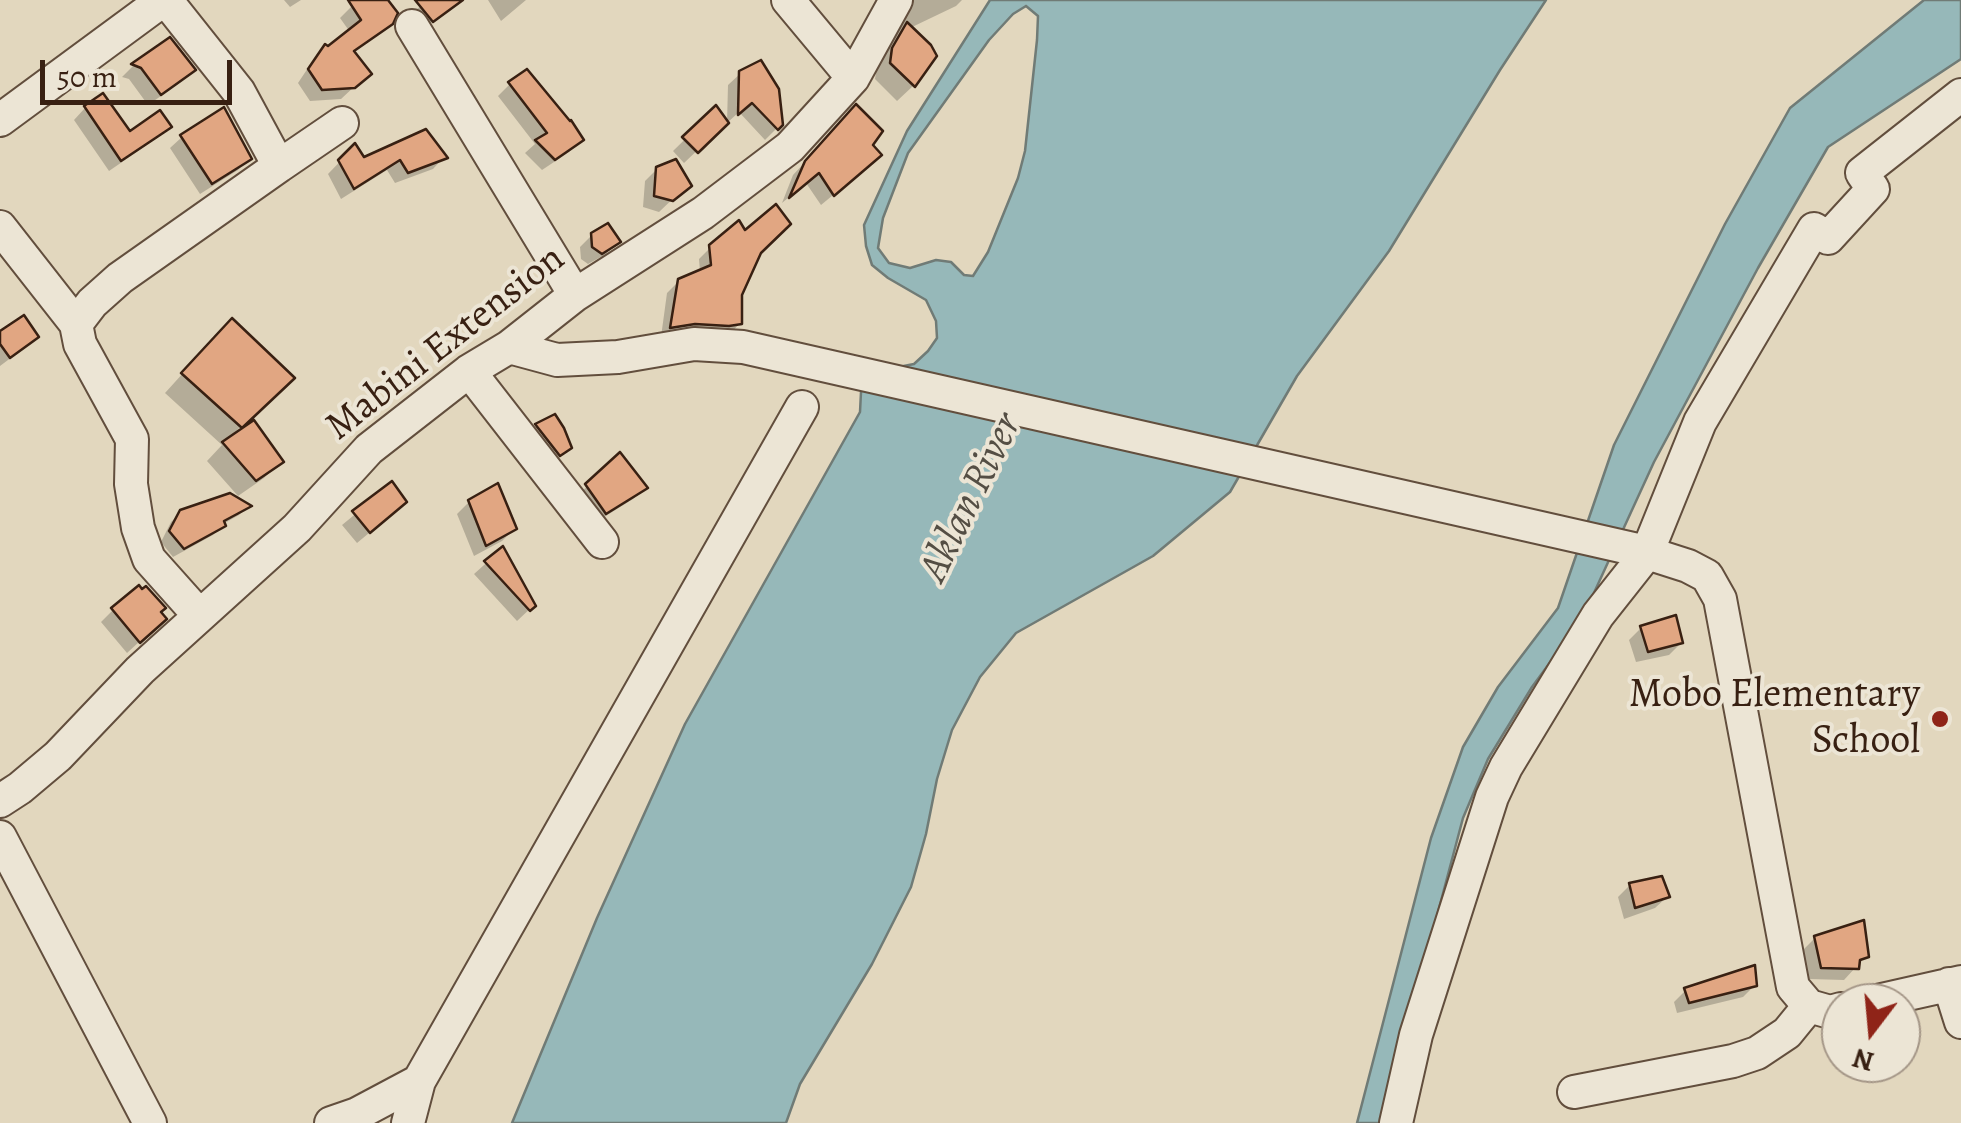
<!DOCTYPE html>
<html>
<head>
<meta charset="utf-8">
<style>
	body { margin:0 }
	#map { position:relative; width:1961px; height:1123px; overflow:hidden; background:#e2d7be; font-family:Alegreya,serif }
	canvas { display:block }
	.north { position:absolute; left:1821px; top:983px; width:100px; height:100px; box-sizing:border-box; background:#ece5d5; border:2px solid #a49687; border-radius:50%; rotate:196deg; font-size:28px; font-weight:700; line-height:40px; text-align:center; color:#382012 }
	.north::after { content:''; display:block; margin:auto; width:35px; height:45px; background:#8f2418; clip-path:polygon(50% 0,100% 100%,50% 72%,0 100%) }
	.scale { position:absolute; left:40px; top:60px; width:192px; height:45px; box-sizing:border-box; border:5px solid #382012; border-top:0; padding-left:12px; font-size:30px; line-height:35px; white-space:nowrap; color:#382012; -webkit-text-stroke:8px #ece5d5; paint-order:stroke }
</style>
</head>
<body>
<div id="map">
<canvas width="1961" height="1123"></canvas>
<div class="north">N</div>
<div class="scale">50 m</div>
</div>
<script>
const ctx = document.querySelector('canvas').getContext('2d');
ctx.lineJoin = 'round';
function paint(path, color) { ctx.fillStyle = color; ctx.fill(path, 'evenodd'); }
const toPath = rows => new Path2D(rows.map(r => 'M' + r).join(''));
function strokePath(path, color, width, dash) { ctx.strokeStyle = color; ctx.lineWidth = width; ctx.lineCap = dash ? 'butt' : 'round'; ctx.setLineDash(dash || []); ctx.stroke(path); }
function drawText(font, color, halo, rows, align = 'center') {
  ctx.font = font + ' Alegreya,serif'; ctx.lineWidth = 8; ctx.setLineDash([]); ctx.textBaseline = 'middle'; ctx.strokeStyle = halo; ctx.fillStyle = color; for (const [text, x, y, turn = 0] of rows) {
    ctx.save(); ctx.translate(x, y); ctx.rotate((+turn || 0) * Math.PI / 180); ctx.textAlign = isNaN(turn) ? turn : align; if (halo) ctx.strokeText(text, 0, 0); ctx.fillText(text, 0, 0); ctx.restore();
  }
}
const water = toPath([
	[990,0,1546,0,1500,70,1389,251,1297,376,1230,492,1153,556,1016,633,980,677,952,730,937,779,926,834,911,887,872,964,800,1084,786,1123,512,1123,597,918,685,724,860,412,861,392,878,371,914,364,928,351,937,338,936,321,926,300,888,278,872,265,866,246,864,225,907,131,990,0],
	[1026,6,1038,16,1037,40,1025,151,1018,178,988,252,973,276,964,275,951,262,936,260,910,268,889,263,878,248,883,218,908,153,989,40,1013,14,1026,6],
	[1924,0,1961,0,1961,59,1828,147,1758,268,1654,462,1582,619,1532,687,1488,759,1463,818,1382,1123,1357,1123,1431,838,1463,747,1498,687,1558,608,1614,445,1725,224,1790,108,1924,0]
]);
paint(water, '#96b8b9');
strokePath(water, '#707b76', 2.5);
paint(toPath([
	[284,0,301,0,290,7],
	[364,0,385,0,390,22,378,35,353,53,356,85,341,99,310,101,298,83,314,59,326,48,350,32,340,18,352,6],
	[430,0,450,0,447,10,427,26,414,11],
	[488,0,526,0,501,21],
	[902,0,962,0,956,6,910,28,934,56,913,86,897,101,875,79,877,66],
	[169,40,193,70,181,82,148,105,129,79,122,77,133,66],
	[741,73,781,124,765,140,739,112,727,123,728,85],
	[510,84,581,140,569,152,542,170,525,153,535,144,498,96],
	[85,108,129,135,169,127,157,138,109,171,74,120],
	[716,109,726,123,684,163,673,151],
	[845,119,870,145,867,167,821,205,806,183,782,203,793,175],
	[182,137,249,158,238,170,200,194,170,148],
	[354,147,363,160,444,157,433,169,395,183,387,170,341,199,328,174],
	[657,169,680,192,659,212,643,207,645,181],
	[592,235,617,242,606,254,588,264,581,259,580,247],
	[711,247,739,295,740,323,729,335,661,337,667,293,679,281,700,272,699,259],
	[0,334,36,337,24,348,0,366],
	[214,339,291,378,234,433,280,462,264,478,238,496,207,461,222,445,165,393],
	[537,426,569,448,557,460,525,437],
	[619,456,645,488,633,499,593,524,575,498],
	[392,484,392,514,357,543,342,525],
	[469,502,514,529,502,541,474,556,457,514],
	[248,506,239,515,223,524,213,535,173,557,161,542,171,522,181,512],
	[502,549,533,606,517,621,474,574],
	[113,610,151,631,127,653,101,622],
	[1641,628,1681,643,1669,655,1636,662,1629,640],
	[1630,885,1667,897,1655,908,1624,919,1618,897],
	[1815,938,1866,956,1844,980,1809,979,1803,950],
	[1755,985,1743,997,1677,1013,1674,1002,1686,990]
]), '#0003');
const building = toPath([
	[348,0,388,0,398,13,393,24,354,51,372,74,355,88,322,90,308,69,325,44,328,46,361,20,348,0],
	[415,0,463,0,433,22,415,0],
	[907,22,931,45,937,56,915,87,890,63,892,48,907,22],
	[170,37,196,70,161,95,141,68,131,64,170,37],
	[761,60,779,89,783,125,778,130,752,103,738,115,739,71,761,60],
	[527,69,570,121,571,120,584,140,555,160,535,140,547,133,508,82,527,69],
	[103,93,130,131,160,110,172,127,121,161,84,106,103,93],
	[856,104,883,131,873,145,882,155,834,196,819,173,789,198,805,161,856,104],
	[716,105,729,123,698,153,682,137,716,105],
	[224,107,252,159,212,184,180,135,224,107],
	[426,129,448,158,408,173,400,160,354,189,338,160,355,143,364,157,426,129],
	[676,159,692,186,673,201,654,196,656,167,676,159],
	[776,204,791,224,761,253,742,295,742,324,729,326,695,324,670,328,678,279,711,265,709,245,739,220,745,230,776,204],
	[608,223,621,242,602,254,592,247,591,233,608,223],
	[24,315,39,337,10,358,0,344,0,331,24,315],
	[232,318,295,378,242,428,181,373,232,318],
	[555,414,564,428,572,448,560,456,535,424,555,414],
	[254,420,284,462,256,481,222,442,254,420],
	[620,452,648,488,606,514,585,484,620,452],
	[392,481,407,502,370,533,352,511,392,481],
	[498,483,517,529,486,546,468,500,498,483],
	[230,493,252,506,224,521,226,526,184,549,169,531,180,510,230,493],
	[503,546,536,606,530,611,484,561,503,546],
	[139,585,142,589,146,586,166,608,161,612,167,619,140,643,111,608,139,585],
	[1676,615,1683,643,1648,652,1640,626,1676,615],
	[1662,876,1670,897,1635,908,1629,883,1662,876],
	[1864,920,1869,957,1860,960,1859,969,1821,968,1814,936,1864,920],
	[1755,965,1757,986,1689,1003,1684,988,1755,965]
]);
paint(building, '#e1a682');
strokePath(building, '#382012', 2.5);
const minor = toPath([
	[166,0,239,92,279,166,120,278,92,303,76,324,80,344,132,439,131,484,138,528,149,559,199,615],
	[788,0,853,78],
	[412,26,575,295],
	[0,120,163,0],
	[279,166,342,123],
	[0,227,76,324],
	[509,347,557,360,618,357,694,344,743,347,1638,550,1688,566,1707,576,1720,599,1793,987,1809,1006,1830,1012,1841,1009],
	[469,371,602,542],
	[0,801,20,788,58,756,140,670,297,528,369,449,469,371,509,347,575,295,703,213,790,147,853,78,896,0],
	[0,837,150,1123],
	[1949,984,1961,1022],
	[1868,1003,1961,982],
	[1574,1092,1733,1061,1757,1053,1787,1033,1809,1006],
	[331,1123,357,1114,419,1081],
	[408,1123,419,1081,802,407],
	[1396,1123,1416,1035,1492,797,1506,767,1598,615,1647,553,1700,422,1814,229,1828,238,1873,189,1862,173,1961,95]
]);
strokePath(minor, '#624e3d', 36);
strokePath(minor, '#ece5d5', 32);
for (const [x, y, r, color] of [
	[1940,719,10,"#8f2418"]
]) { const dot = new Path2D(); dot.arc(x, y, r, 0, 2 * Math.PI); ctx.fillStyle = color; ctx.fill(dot); strokePath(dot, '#ece5d5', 4); }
drawText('40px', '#382012', '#ece5d5', [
	["Mabini Extension",446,344,-38]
]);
drawText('40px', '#382012', '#ece5d5', [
	["Mobo Elementary",1920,696],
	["School",1920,742]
], 'right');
drawText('italic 42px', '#544e44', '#ece5d5', [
	["Aklan River",972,498,-64]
]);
</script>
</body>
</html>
